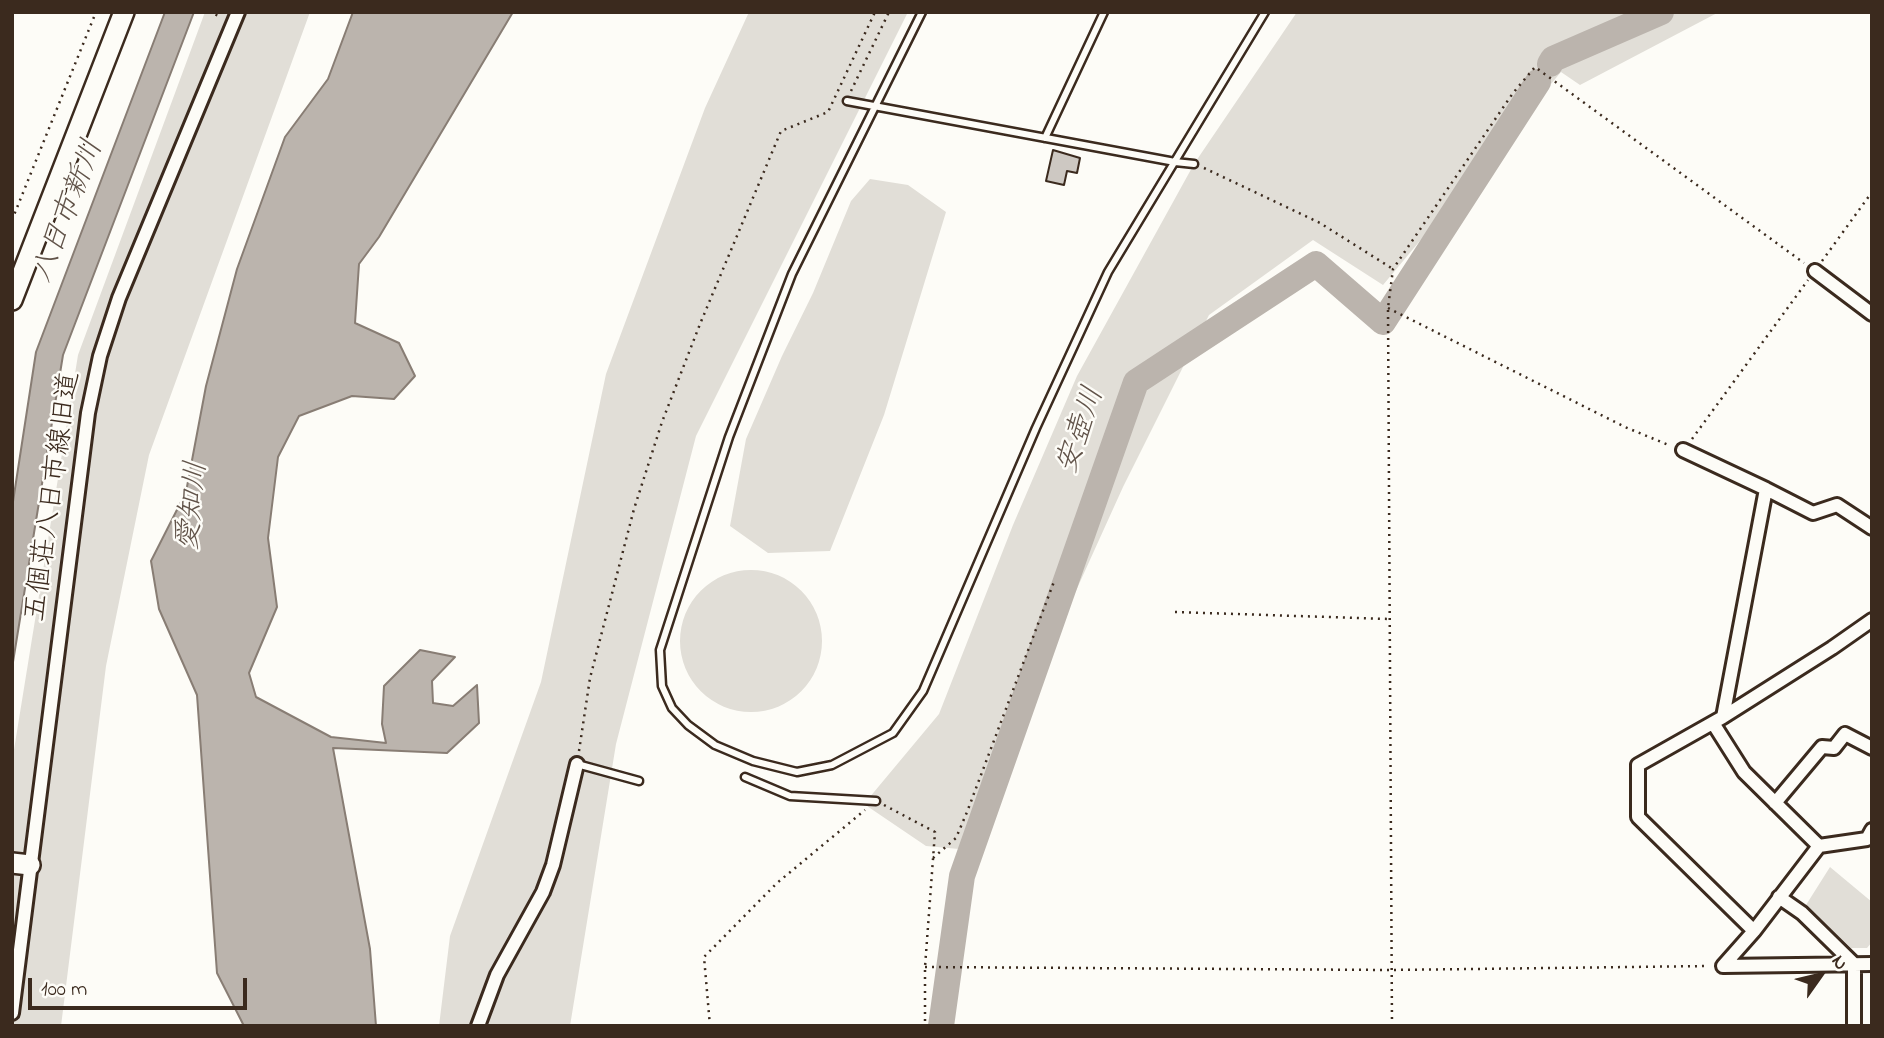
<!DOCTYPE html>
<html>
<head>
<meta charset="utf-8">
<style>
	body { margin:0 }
	#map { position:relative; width:1884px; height:1038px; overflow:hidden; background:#fdfcf7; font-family:"Indie Flower",sans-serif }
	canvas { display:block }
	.frame { position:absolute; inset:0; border:14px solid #3b2a1e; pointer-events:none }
	.north { position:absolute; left:1786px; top:940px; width:70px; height:70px; -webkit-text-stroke:5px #fdfcf7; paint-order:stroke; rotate:56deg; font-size:19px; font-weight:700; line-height:28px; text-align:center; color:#3b2a1e }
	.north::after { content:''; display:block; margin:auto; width:24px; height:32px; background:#3b2a1e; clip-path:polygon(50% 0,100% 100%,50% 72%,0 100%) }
	.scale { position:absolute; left:28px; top:978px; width:219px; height:32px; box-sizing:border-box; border:4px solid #3b2a1e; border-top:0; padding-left:9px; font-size:21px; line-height:24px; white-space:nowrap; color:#3b2a1e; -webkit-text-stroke:5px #fdfcf7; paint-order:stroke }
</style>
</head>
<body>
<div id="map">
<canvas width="1884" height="1038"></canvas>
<div class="frame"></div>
<div class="north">N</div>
<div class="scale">100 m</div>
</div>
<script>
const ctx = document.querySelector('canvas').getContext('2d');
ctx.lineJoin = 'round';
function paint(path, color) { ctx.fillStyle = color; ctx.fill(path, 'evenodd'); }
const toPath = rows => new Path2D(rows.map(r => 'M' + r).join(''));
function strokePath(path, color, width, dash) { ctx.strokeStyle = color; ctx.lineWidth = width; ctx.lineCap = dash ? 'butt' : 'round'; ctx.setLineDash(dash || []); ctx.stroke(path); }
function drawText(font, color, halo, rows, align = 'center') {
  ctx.font = font + ' "Indie Flower","Klee One",sans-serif'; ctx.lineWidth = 5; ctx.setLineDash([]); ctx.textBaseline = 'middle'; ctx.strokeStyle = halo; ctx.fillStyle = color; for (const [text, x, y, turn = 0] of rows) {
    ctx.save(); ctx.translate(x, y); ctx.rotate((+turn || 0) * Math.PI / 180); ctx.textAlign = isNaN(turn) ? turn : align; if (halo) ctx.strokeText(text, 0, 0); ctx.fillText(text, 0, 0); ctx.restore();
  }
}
paint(toPath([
	[205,12,310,12,149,455,106,666,61,1026,12,1026,12,762,78,355],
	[749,12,908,12,696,436,616,744,570,1026,439,1026,450,936,541,682,606,374,705,108],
	[1297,12,1719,12,1580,85,1561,72,1383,285,1313,240,1209,315,1123,487,959,849,926,846,864,804,939,714,1013,525,1077,376,1194,164],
	[870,179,908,185,946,212,884,415,830,551,768,553,730,526,746,439,782,356,813,293,851,201],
	'680 641a71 71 0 1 1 142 0a71 71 0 1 1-142 0Z',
	[1830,867,1872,902,1872,942,1867,948,1851,948,1806,905]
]), '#e1ded7');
const water = toPath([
	[165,12,194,12,63,355,12,668,12,508,36,352,165,12],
	[353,12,513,12,379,237,359,264,355,323,399,343,415,376,394,399,352,396,299,416,278,457,268,538,277,607,249,673,256,697,331,737,386,743,382,724,384,686,420,650,455,657,432,681,433,703,453,706,477,685,479,723,447,753,333,748,370,949,376,1026,244,1026,217,973,197,695,159,609,151,561,186,492,206,386,237,269,285,137,328,79,353,12]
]);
paint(water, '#bbb4ad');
strokePath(water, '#887d74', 2);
strokePath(toPath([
	[1550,64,1553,59,1661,12],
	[941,1026,962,876,1136,382,1316,264,1383,322,1538,82]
]), '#bbb4ad', 26);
const building = toPath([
	[1053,150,1080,158,1077,173,1067,171,1064,185,1046,181,1053,150]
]);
paint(building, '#cdc8c2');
strokePath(building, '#3b2a1e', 2);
const lane = toPath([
	[922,12,792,274,729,437,660,650,662,686,672,708,688,725,715,745,753,761,797,772,832,765,893,733,923,691,1036,428,1108,272,1265,12],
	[847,101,1175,162,1194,164],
	[1045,138,1104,12],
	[577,764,639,781],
	[745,777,790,796,876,801]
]);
const street = toPath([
	[1815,271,1872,314],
	[1683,450,1766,489,1723,717,1638,765,1638,817,1754,931],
	[1766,489,1813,513,1837,505,1872,528],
	[1723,717,1832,648,1872,620],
	[1713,723,1744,772,1819,846],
	[1775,803,1822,747,1834,748,1845,734,1872,748],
	[1779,897,1802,913,1854,964,1854,1026],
	[1723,966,1754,931,1819,846,1867,839,1872,830],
	[1723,966,1872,964],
	[12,1013,88,413,100,356,119,298,238,12],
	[478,1026,497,975,543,892,553,865,577,764]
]);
const secondary = toPath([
	[12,300,124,12],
	[12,863,30,865]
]);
strokePath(lane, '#3b2a1e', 11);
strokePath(street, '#3b2a1e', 18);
strokePath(secondary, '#3b2a1e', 24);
strokePath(toPath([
	[209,12,221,17],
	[851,91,889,12],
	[1204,168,1320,223,1393,269],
	[12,220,96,12],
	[1822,261,1872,192],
	[1388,308,1625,427,1671,446],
	[1692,439,1808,280],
	[1175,612,1389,619],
	[579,751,590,678,634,509,662,422,700,324,781,131,828,112,875,12],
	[884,805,935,832,925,967,925,1026],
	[933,858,956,838,967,812,1055,579],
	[925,967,1391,970,1709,966],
	[710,1026,704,957,777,883,865,810],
	[1392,1026,1388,308,1393,269,1513,93,1535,67,1804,263]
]), '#3b2a1e', 2.5, [2, 5]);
strokePath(lane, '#fdfcf7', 6);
strokePath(street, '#fdfcf7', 12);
strokePath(secondary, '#fdfcf7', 19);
drawText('28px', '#3b2a1e', '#fdfcf7', [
	["五個荘八日市線旧道",55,497,-82]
]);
drawText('italic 30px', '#615349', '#fdfcf7', [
	["八日市新川",70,212,-69],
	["安壺川",1083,431,-71],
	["愛知川",195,506,-84]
]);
</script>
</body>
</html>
